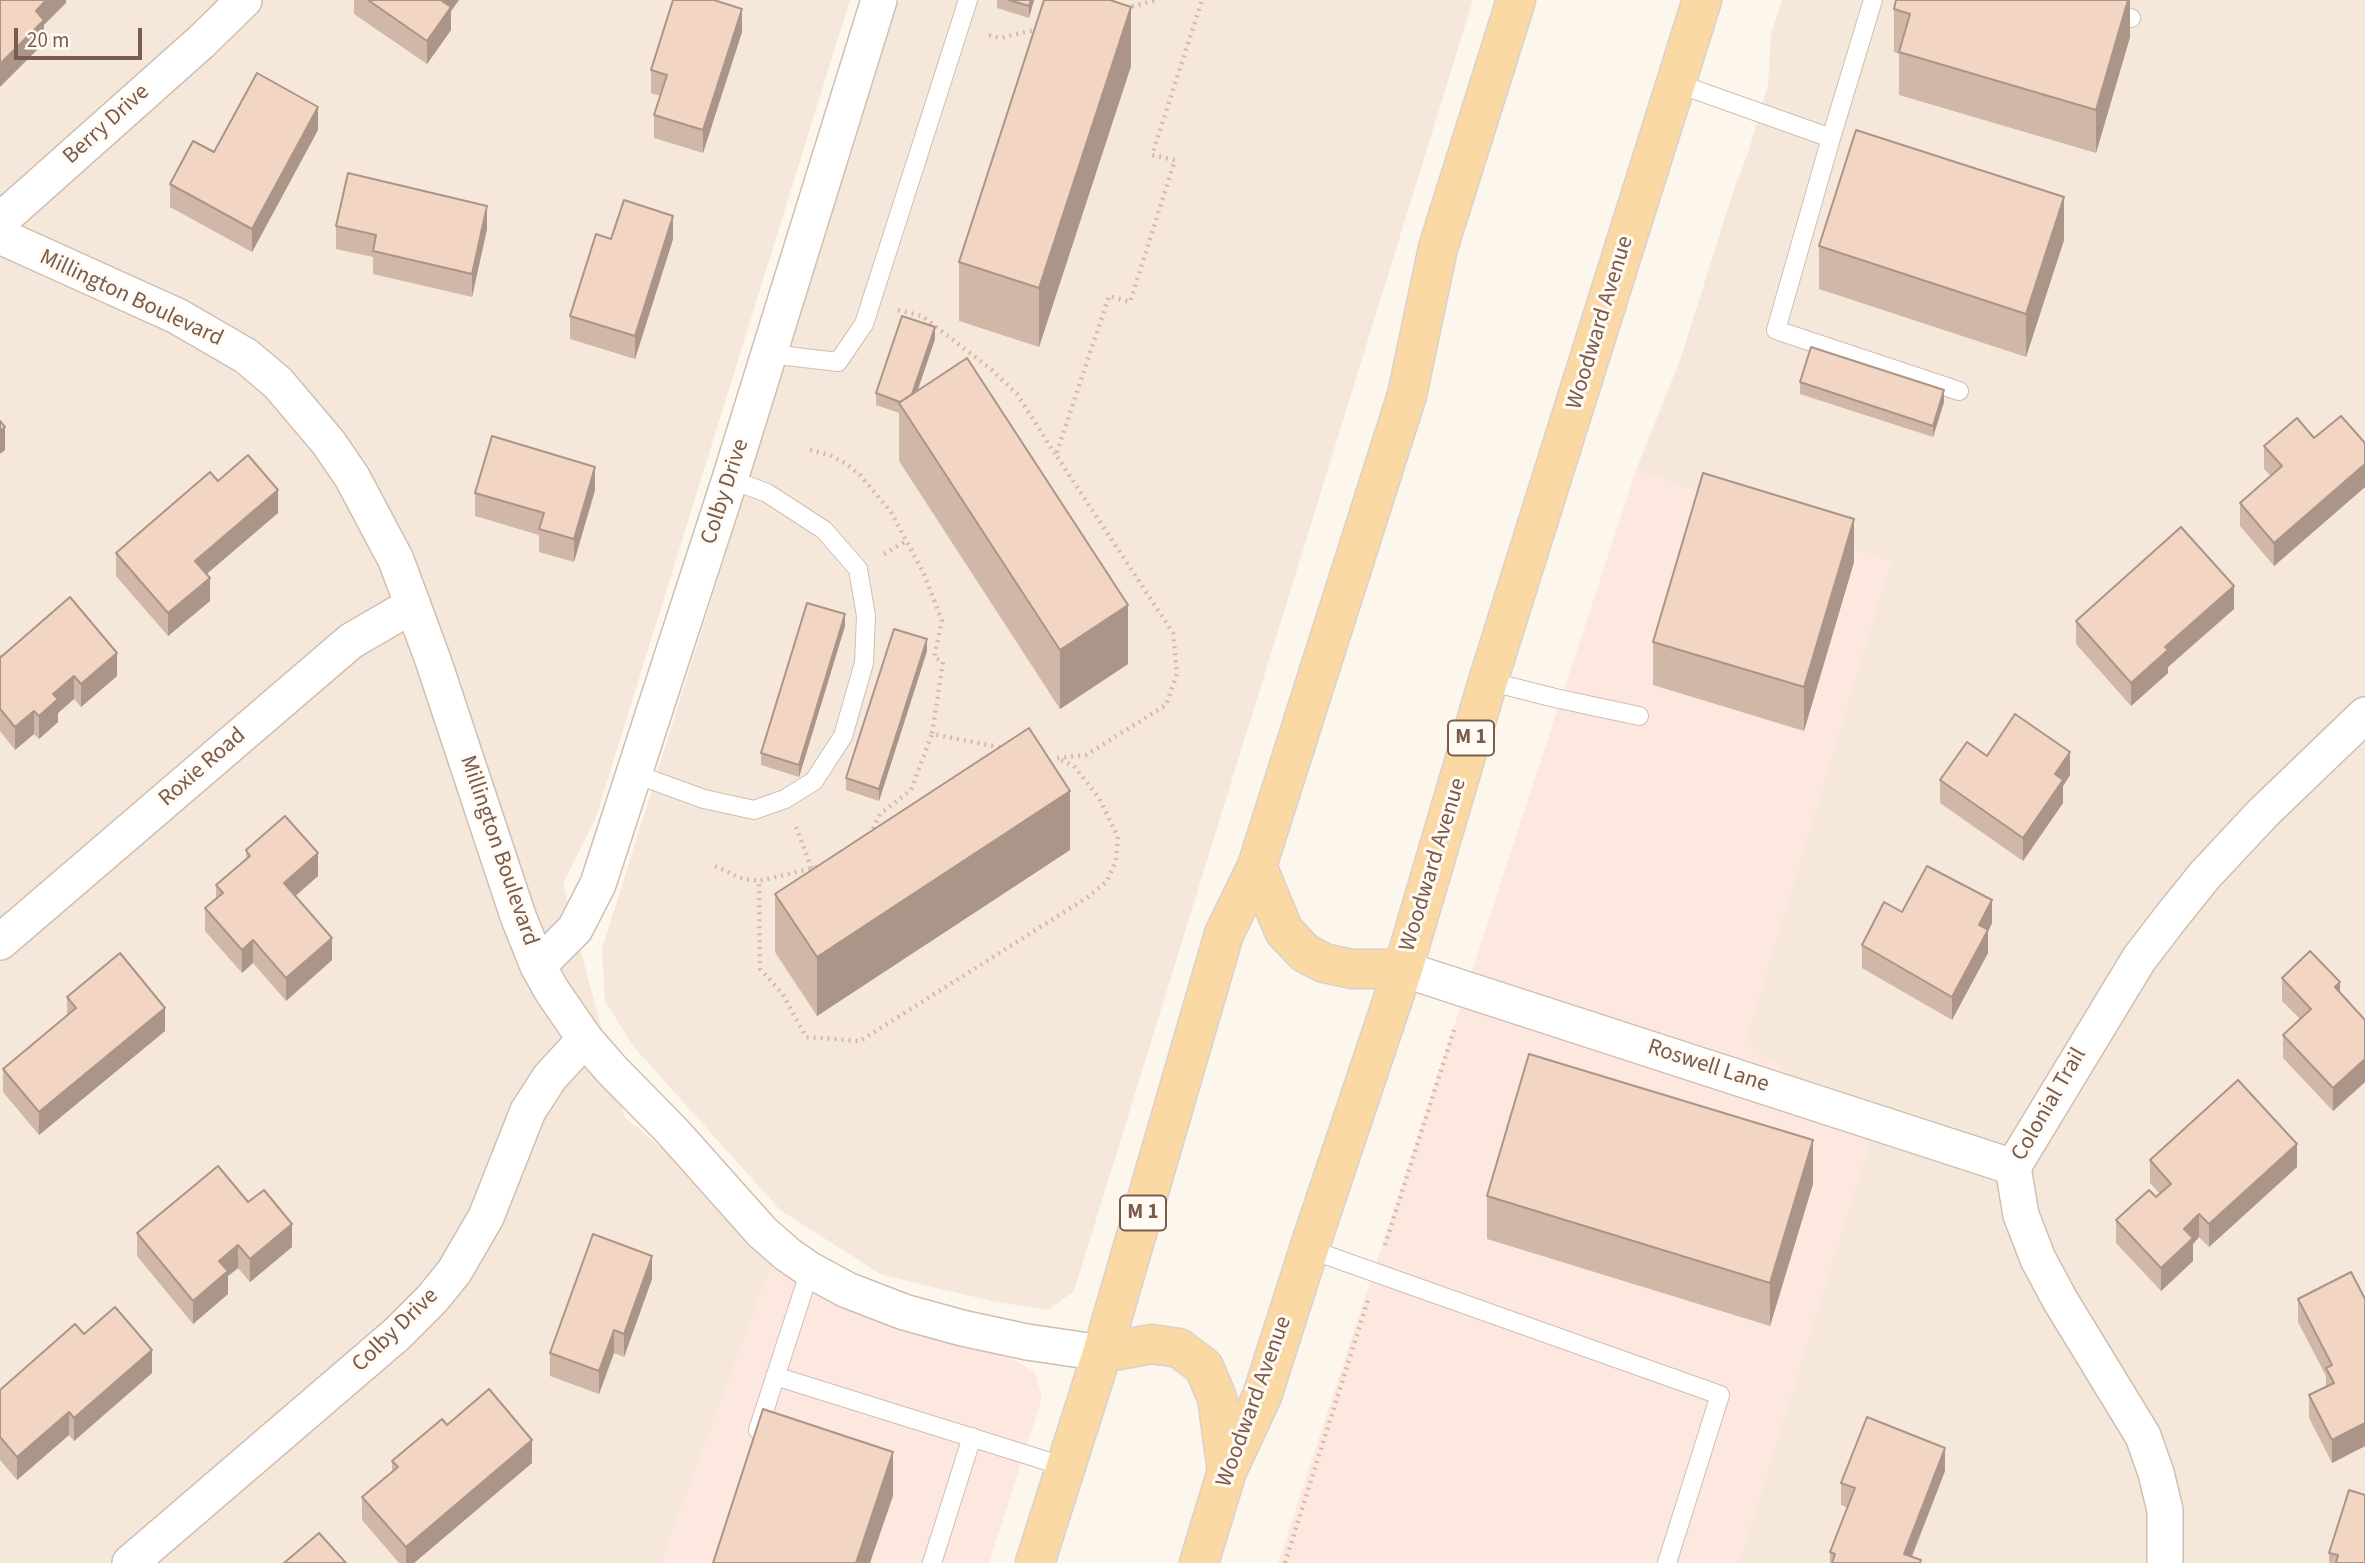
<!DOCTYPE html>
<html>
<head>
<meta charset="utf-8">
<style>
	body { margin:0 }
	#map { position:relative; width:2365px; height:1563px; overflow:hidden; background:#fdf6ec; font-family:"Source Sans 3",sans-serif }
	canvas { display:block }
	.scale { position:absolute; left:14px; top:28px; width:128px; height:32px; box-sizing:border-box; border:4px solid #7a5c4d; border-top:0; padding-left:9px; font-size:21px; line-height:24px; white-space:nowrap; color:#7a5c4d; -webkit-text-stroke:5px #fffaf3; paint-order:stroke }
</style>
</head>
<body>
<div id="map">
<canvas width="2365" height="1563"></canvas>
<div class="scale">20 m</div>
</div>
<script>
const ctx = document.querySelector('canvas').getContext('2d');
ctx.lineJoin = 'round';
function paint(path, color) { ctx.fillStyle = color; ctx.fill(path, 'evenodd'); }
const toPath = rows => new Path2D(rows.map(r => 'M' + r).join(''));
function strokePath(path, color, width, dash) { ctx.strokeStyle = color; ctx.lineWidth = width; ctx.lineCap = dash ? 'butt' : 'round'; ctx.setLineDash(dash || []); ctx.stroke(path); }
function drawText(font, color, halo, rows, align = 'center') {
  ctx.font = font + ' "Source Sans 3",sans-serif'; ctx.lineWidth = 6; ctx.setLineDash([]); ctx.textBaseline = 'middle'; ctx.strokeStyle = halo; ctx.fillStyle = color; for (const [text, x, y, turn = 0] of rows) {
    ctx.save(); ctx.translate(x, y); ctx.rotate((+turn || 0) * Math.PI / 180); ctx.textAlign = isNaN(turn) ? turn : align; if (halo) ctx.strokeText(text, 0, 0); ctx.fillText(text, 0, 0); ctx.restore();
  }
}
paint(toPath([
	[0,0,850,0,596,817,563,884,625,1117,682,1166,773,1262,661,1563,0,1563],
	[899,0,1473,0,1074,1291,1048,1310,996,1302,882,1275,780,1210,633,1046,605,1001,602,949],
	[1782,0,2365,0,2365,1563,1739,1563,1870,1139,1730,1092,1890,563,1636,470,1680,360,1735,186,1747,156,1768,85,1771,34]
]), '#f5e8da');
paint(toPath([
	[1636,470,1891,562,1746,1041,1871,1139,1739,1563,1278,1563],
	[773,1262,1013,1359,1035,1372,1042,1398,989,1563,661,1563]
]), '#fde8e0');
const service = toPath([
	[2073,0,2131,18],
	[1676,83,1831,138,1873,0],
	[1831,138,1776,330,1959,391],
	[770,354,838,362,864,324,968,0],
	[1488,681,1555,698,1639,716],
	[635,774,704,799,754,810,785,799,814,781,843,736,864,663,866,616,858,569,824,530,767,493,730,479],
	[1309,1249,1720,1395,1667,1563],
	[775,1376,1066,1467],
	[758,1430,810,1270],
	[932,1563,972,1437]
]);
const minor = toPath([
	[0,221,201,42,244,0],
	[0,236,177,316,246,356,278,383,328,442,352,477,396,560,433,660,518,916,538,966,552,991,585,1039,612,1070,672,1131,762,1232,787,1254,810,1270,847,1290,904,1312,962,1328,1027,1342,1102,1353],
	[0,942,351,641,413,605],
	[538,966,575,929,598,884,730,479,879,0],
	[1403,969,2013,1167],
	[130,1563,397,1334,432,1299,454,1272,486,1217,528,1111,550,1077,585,1039],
	[2165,1563,2165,1510,2156,1473,2143,1436,2060,1300,2038,1259,2021,1215,2013,1167,2139,959,2172,916,2205,875,2263,813,2365,715]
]);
const primary = toPath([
	[1257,866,1284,931,1305,953,1324,963,1352,969,1403,969],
	[1102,1353,1152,1344,1179,1348,1204,1367,1217,1398,1227,1471],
	[1035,1563,1102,1353,1224,934,1257,866,1407,395,1438,248,1516,0],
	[1199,1563,1227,1471,1262,1396,1309,1249,1403,969,1488,681,1702,0]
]);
strokePath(service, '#d1beb0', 20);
strokePath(minor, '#d1beb0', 38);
strokePath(primary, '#dad1cd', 41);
strokePath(toPath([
	[1125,8,1158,0],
	[989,35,1000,38,1038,29],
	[898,310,922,316,992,370,1017,394,1055,454],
	[810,450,829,455,845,463,860,475,891,512,924,574,942,621,934,657,943,662,932,734,1004,748],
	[884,554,908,540],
	[796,827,812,869],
	[870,835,880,814,911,790,932,734],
	[715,866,740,878,759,881],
	[817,867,759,881,760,969,782,993,806,1037,860,1041,1088,897,1107,881,1116,861,1118,837,1099,798,1074,766,1057,758,1086,755,1166,705,1177,674,1173,633,1056,455,1109,296,1130,302,1175,160,1152,155,1202,0],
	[1385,1245,1454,1030],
	[1285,1563,1368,1300]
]), '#d9b8a5', 4.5, [2, 5]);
strokePath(service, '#fff', 18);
strokePath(minor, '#fff', 35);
strokePath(primary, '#fbd9a5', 38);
paint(toPath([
	[354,0,459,0,451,11,451,30,427,64,354,14],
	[997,0,1034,0,1029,18,997,8],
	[2130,0,2130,37,2096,153,1899,95,1899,54,1894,52,1894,9],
	[742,32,703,153,654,138,654,115,661,96,651,93,651,70],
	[1131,66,1039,347,959,321,959,262],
	[318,130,252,252,170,207,170,184],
	[336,226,487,229,472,297,373,274,373,257,336,249],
	[611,239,673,239,635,359,570,339,570,316],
	[2064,240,2026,357,1819,289,1819,246],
	[935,339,917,391,1128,664,1060,709,899,461,899,413,876,405,876,393],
	[1800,382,1944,402,1933,437,1800,394],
	[2314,438,2365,443,2365,487,2274,566,2240,526,2240,503,2271,476,2264,469,2264,446],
	[218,481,278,513,206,574,210,601,168,636,116,576,116,553],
	[595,490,574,562,539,552,539,535,475,516,475,493],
	[1854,562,1804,731,1653,685,1653,642],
	[2234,609,2168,667,2168,673,2131,706,2076,644,2076,621],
	[845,626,799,777,761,765,761,753],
	[927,651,879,801,846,790,846,778],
	[0,656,117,676,81,707,74,699,58,713,58,722,39,739,34,734,15,750,0,731],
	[1987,756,2070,775,2063,786,2063,803,2023,861,1940,803,1940,780],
	[246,850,318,876,295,896,332,960,286,1001,253,963,242,973,205,931,205,908,216,899,216,885,246,859],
	[1070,850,817,1016,775,952,775,894],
	[1902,912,1992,923,1988,931,1988,953,1952,1020,1862,968,1862,945],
	[2282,978,2340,993,2365,1020,2365,1082,2333,1111,2283,1058,2283,1035,2300,1019,2282,1001],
	[67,997,165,1031,39,1135,3,1092,3,1069,67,1016],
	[2150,1160,2297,1167,2209,1247,2199,1237,2193,1244,2193,1261,2161,1291,2116,1243,2116,1220,2156,1197,2160,1194,2150,1183],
	[1813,1184,1770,1326,1487,1239,1487,1196],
	[248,1202,292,1247,250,1282,238,1268,228,1276,228,1294,193,1324,137,1256,137,1233],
	[652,1279,624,1357,614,1353,599,1394,550,1376,550,1353],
	[2298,1299,2365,1299,2365,1446,2332,1463,2309,1418,2309,1395,2326,1387,2326,1376,2298,1322],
	[84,1334,152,1373,74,1441,69,1435,17,1480,0,1460,0,1390],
	[447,1425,532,1463,414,1563,399,1563,362,1520,362,1497,392,1471,392,1461],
	[1945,1471,1912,1557,1921,1563,1830,1563,1830,1552,1848,1508,1841,1505,1841,1483],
	[2329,1553,2365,1563,2329,1563]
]), '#d1b7a8');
paint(toPath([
	[46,0,66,0,66,3,44,25,44,43,0,87,0,64,36,11],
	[443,0,459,0,451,11,451,30,427,64,427,41],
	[1031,0,1034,0,1029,18,1029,6],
	[2128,0,2130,0,2130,37,2096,153,2096,110],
	[1131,7,1131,66,1039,347,1039,288],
	[742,9,742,32,703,153,703,130],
	[318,107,318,130,252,252,252,229],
	[2064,197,2064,240,2026,357,2026,314],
	[487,206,487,229,472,297,472,274],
	[673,216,673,239,635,359,635,336],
	[935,327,935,339,909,416,909,404],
	[1944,390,1944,402,1933,437,1933,426],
	[5,427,5,450,0,454,0,431],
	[2365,464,2365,487,2274,566,2274,543],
	[595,467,595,490,574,562,574,539],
	[278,490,278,513,195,584,195,561],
	[1854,519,1854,562,1804,731,1804,687],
	[210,578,210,601,168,636,168,613],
	[2234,586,2234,609,2168,667,2168,673,2131,706,2131,683,2165,647],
	[1128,605,1128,664,1060,709,1060,650],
	[845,614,845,626,799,777,799,765],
	[927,639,927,651,879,801,879,789],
	[117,653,117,676,81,707,81,684],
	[74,676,74,699,58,713,58,722,39,739,39,716,53,694],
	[34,711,34,734,15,750,15,727],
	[2070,752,2070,775,2063,786,2063,803,2023,861,2023,838,2055,774],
	[1070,791,1070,850,817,1016,817,957],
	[318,853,318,876,284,906,284,883],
	[1992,900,1992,923,1988,931,1988,953,1952,1020,1952,997,1979,925],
	[332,938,332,960,286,1001,286,978],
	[253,940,253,963,242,973,242,950],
	[2340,982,2340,1005,2335,987],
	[165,1008,165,1031,39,1135,39,1112],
	[2365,1059,2365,1082,2333,1111,2333,1088],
	[1813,1140,1813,1184,1770,1326,1770,1283],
	[2297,1144,2297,1167,2209,1247,2209,1224],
	[2199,1214,2199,1237,2193,1244,2193,1261,2161,1291,2161,1268,2184,1229],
	[292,1224,292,1247,250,1282,250,1259],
	[238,1245,238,1268,228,1276,228,1294,193,1324,193,1301,219,1261],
	[652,1256,652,1279,624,1357,624,1334],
	[614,1330,614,1353,599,1394,599,1371],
	[152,1350,152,1373,74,1441,74,1418],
	[69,1412,69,1435,17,1480,17,1457],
	[2365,1423,2365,1446,2332,1463,2332,1440],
	[532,1440,532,1463,414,1563,406,1563,406,1547],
	[1945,1448,1945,1471,1909,1563,1904,1554],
	[893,1452,893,1496,870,1563,856,1563]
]), '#aa9588');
const building = toPath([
	[0,0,46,0,36,11,44,20,0,64,0,0],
	[368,0,443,0,442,1,451,7,427,41,368,0],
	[673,0,714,0,742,9,703,130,654,115,667,75,651,70,673,0],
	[1009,0,1031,0,1029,6,1009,0],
	[1044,0,1110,0,1131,7,1039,288,959,262,1044,0],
	[1896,0,2128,0,2096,110,1899,52,1910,14,1894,9,1896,0],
	[257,73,318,107,252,229,170,184,193,141,214,152,257,73],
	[1856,130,2064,197,2026,314,1819,246,1856,130],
	[348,173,487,206,472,274,373,251,376,235,336,226,348,173],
	[624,200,673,216,635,336,570,316,596,234,611,239,624,200],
	[902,316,935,327,912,394,900,402,876,393,902,316],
	[1811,347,1944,390,1933,426,1800,382,1811,347],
	[967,358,1128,605,1060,650,899,403,967,358],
	[2341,416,2365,443,2365,464,2274,543,2240,503,2282,466,2264,446,2297,418,2314,438,2341,416],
	[0,421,5,427,0,431,0,421],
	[492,436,595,467,574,539,539,529,544,513,475,493,492,436],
	[248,455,278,490,195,561,210,578,168,613,116,553,210,472,218,481,248,455],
	[1703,473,1854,519,1804,687,1653,642,1703,473],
	[2181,527,2234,586,2165,647,2168,650,2131,683,2076,621,2181,527],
	[70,597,117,653,81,684,74,676,53,694,58,699,39,716,34,711,15,727,0,709,0,656,1,657,70,597],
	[807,603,845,614,799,765,761,753,807,603],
	[894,629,927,639,879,789,846,778,894,629],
	[2015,714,2070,752,2055,774,2063,780,2023,838,1940,780,1967,742,1987,756,2015,714],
	[1029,728,1070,791,817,957,775,894,1029,728],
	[285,816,318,853,284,883,332,938,286,978,253,940,242,950,205,908,223,893,216,885,250,856,246,850,285,816],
	[1927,866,1992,900,1979,925,1988,930,1952,997,1862,945,1884,902,1902,912,1927,866],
	[2310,951,2340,982,2335,987,2365,1020,2365,1059,2333,1088,2283,1035,2311,1009,2282,978,2310,951],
	[120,953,165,1008,39,1112,3,1069,76,1008,67,997,120,953],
	[1529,1054,1813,1140,1770,1283,1487,1196,1529,1054],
	[2238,1080,2297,1144,2209,1224,2199,1214,2184,1229,2193,1238,2161,1268,2116,1220,2149,1190,2156,1197,2171,1184,2150,1160,2238,1080],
	[218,1166,248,1202,264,1190,292,1224,250,1259,238,1245,219,1261,228,1271,193,1301,137,1233,218,1166],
	[593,1234,652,1256,624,1334,614,1330,599,1371,550,1353,593,1234],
	[2351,1272,2365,1299,2365,1423,2332,1440,2309,1395,2334,1383,2326,1368,2332,1365,2298,1299,2351,1272],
	[115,1307,152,1350,74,1418,69,1412,17,1457,0,1437,0,1390,75,1324,84,1334,115,1307],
	[489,1389,532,1440,406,1547,362,1497,398,1467,392,1461,442,1419,447,1425,489,1389],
	[763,1409,893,1452,856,1563,713,1563,763,1409],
	[1867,1417,1945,1448,1904,1554,1921,1560,1920,1563,1832,1563,1835,1554,1830,1552,1855,1488,1841,1483,1867,1417],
	[2349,1490,2365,1495,2365,1563,2336,1563,2338,1555,2329,1553,2349,1490],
	[319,1533,346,1563,284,1563,319,1533]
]);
paint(building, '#f3d5c3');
strokePath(building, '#aa9588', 2);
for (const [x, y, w] of [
	[1471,738,46],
	[1143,1213,46]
]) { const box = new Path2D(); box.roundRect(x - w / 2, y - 17.5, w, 35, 5); ctx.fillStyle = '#fffaf3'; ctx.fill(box); strokePath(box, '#7a5c4d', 2); }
drawText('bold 21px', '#7a5c4d', null, [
	["M 1",1471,738],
	["M 1",1143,1213]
]);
drawText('23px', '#7a5c4d', '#fffaf3', [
	["Berry Drive",107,125,-42],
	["Millington Boulevard",131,299,25],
	["Woodward Avenue",1601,323,-73],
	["Colby Drive",726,492,-72],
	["Roxie Road",203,768,-41],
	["Millington Boulevard",498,851,71],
	["Woodward Avenue",1434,865,-73],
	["Roswell Lane",1708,1067,18],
	["Colonial Trail",2050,1105,-60],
	["Colby Drive",396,1331,-44],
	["Woodward Avenue",1255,1402,-70]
]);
</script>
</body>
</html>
